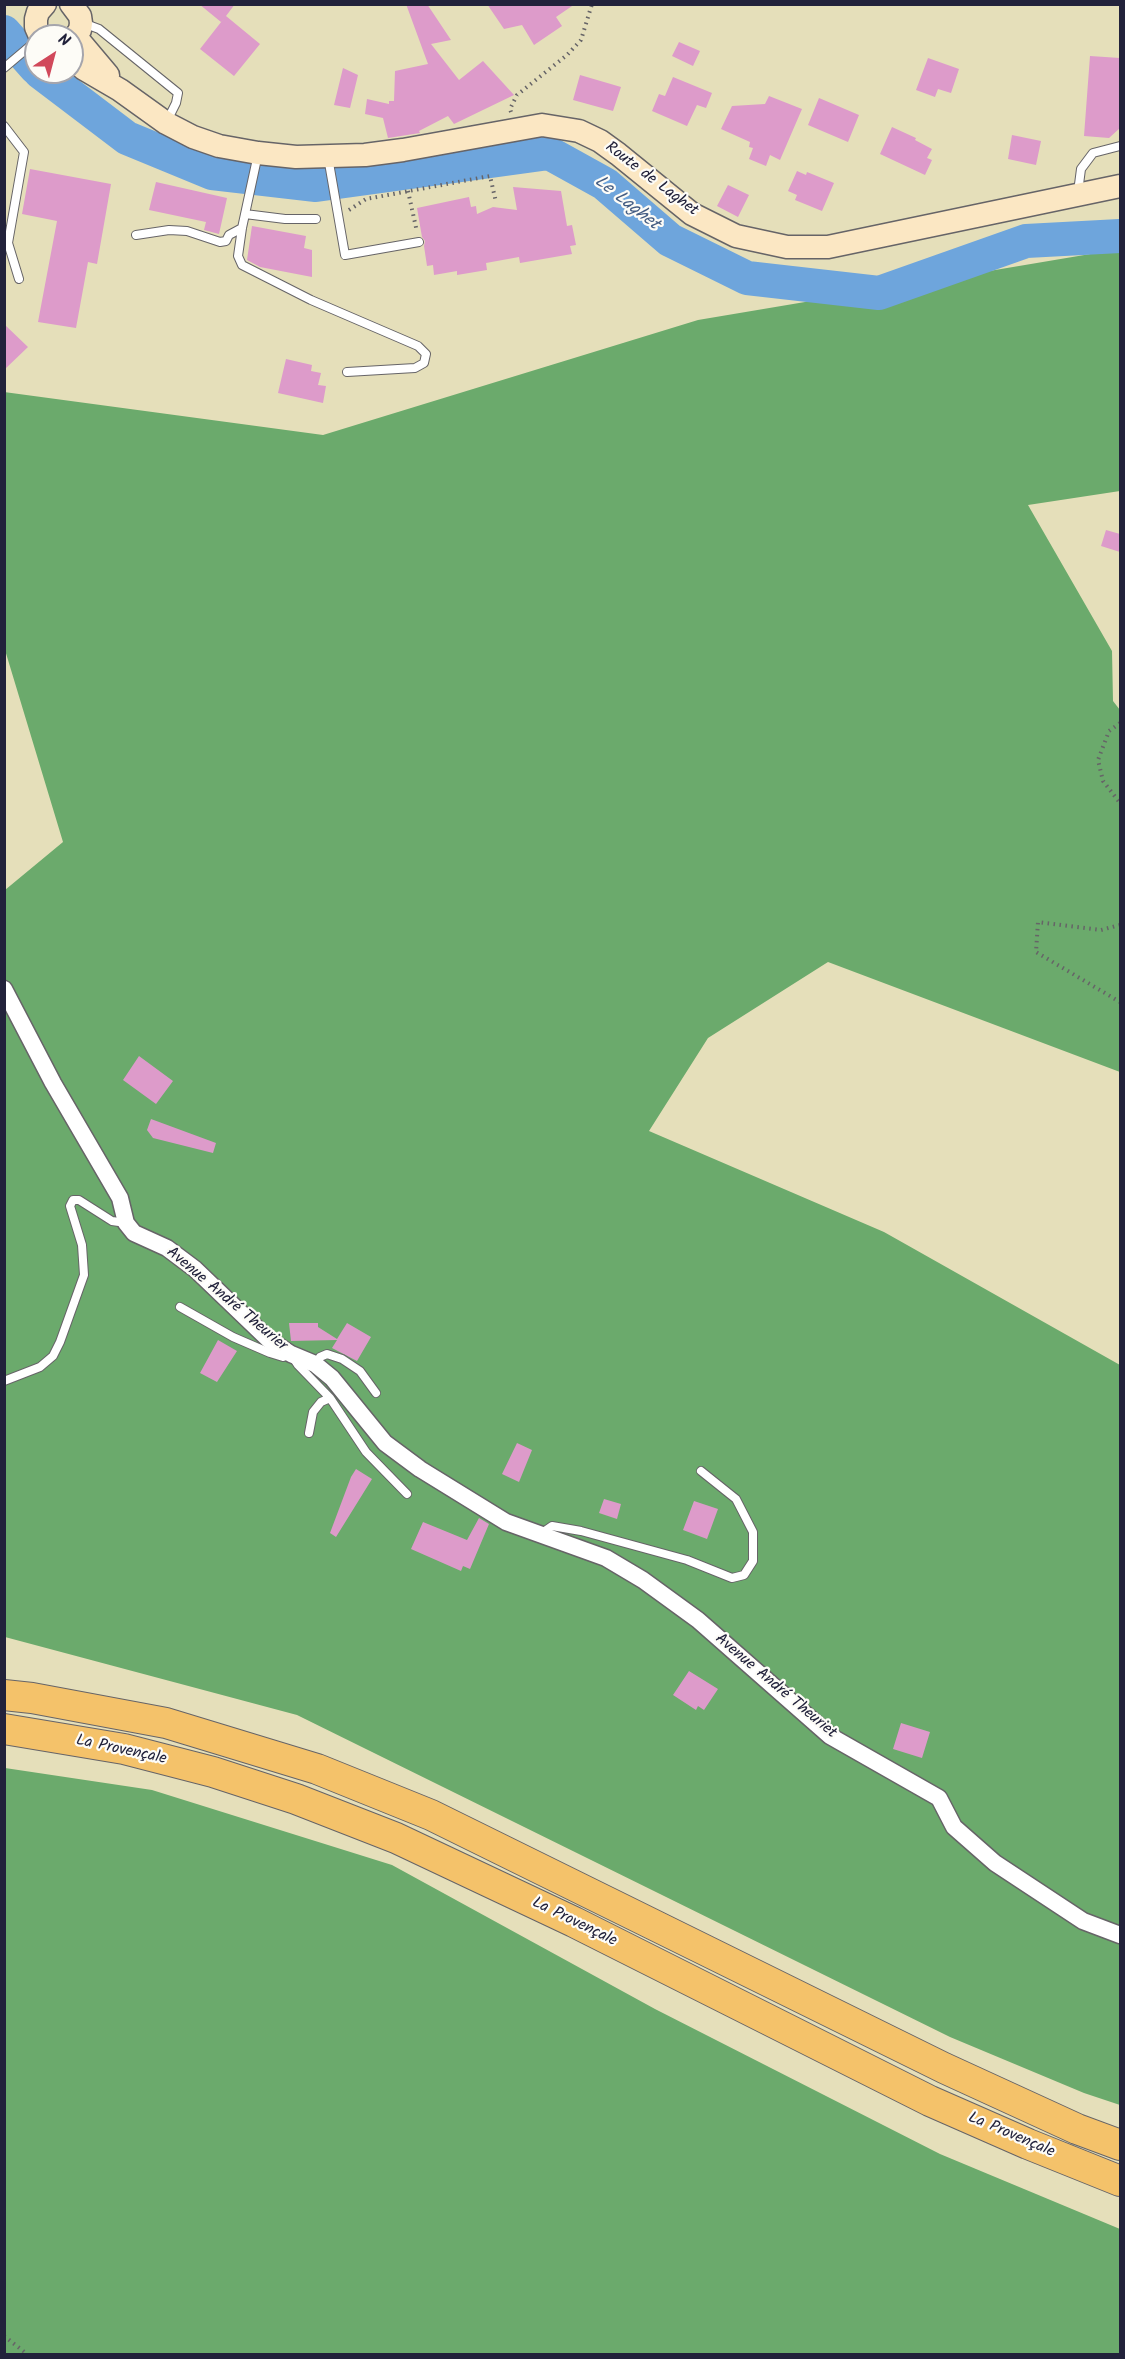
<!DOCTYPE html>
<html>
<head>
<meta charset="utf-8">
<style>
	body { margin:0 }
	#map { position:relative; width:1125px; height:2359px; overflow:hidden; background:#e5dfba; font-family:Kalam,sans-serif }
	canvas { display:block }
	.frame { position:absolute; inset:0; border:6px solid #22223b; pointer-events:none }
	.north { position:absolute; left:24px; top:24px; width:60px; height:60px; box-sizing:border-box; background:#fdfcf7; border:2px solid #a5a5ac; border-radius:50%; rotate:36deg; font-size:16px; font-weight:700; line-height:24px; text-align:center; color:#22223b }
	.north::after { content:''; display:block; margin:auto; width:21px; height:27px; background:#d1495b; clip-path:polygon(50% 0,100% 100%,50% 72%,0 100%) }
</style>
</head>
<body>
<div id="map">
<canvas width="1125" height="2359"></canvas>
<div class="frame"></div>
<div class="north">N</div>
</div>
<script>
const ctx = document.querySelector('canvas').getContext('2d');
ctx.lineJoin = 'round';
function paint(path, color) { ctx.fillStyle = color; ctx.fill(path, 'evenodd'); }
const toPath = rows => new Path2D(rows.map(r => 'M' + r).join(''));
function strokePath(path, color, width, dash) { ctx.strokeStyle = color; ctx.lineWidth = width; ctx.lineCap = dash ? 'butt' : 'round'; ctx.setLineDash(dash || []); ctx.stroke(path); }
function drawText(font, color, halo, rows, align = 'center') {
  ctx.font = font + ' Kalam,sans-serif'; ctx.lineWidth = 4.5; ctx.setLineDash([]); ctx.textBaseline = 'middle'; ctx.strokeStyle = halo; ctx.fillStyle = color; for (const [text, x, y, turn = 0] of rows) {
    ctx.save(); ctx.translate(x, y); ctx.rotate((+turn || 0) * Math.PI / 180); ctx.textAlign = isNaN(turn) ? turn : align; if (halo) ctx.strokeText(text, 0, 0); ctx.fillText(text, 0, 0); ctx.restore();
  }
}
paint(toPath([
	[1120,249,1120,491,1028,505,1112,651,1113,701,1120,710,1120,1072,828,962,708,1038,649,1131,884,1232,1120,1365,1120,2105,1084,2093,950,2037,297,1715,5,1637,5,890,63,842,5,650,4,392,323,435,698,320],
	[5,1768,152,1790,392,1865,655,2009,940,2154,1120,2229,1120,2354,5,2354]
]), '#6baa6c');
strokePath(toPath([
	[4,32,36,68],
	[40,72,127,138,212,173,316,185,549,153,605,184,670,240,747,278,879,293,1026,241,1120,236]
]), '#6ea5dc', 34);
paint(toPath([
	[199,4,235,4,226,16,260,44,234,76,200,49,225,17,221,22],
	[406,4,427,4,451,40,431,44,459,80,483,61,514,95,454,124,448,116,419,131,420,133,388,138,383,118,365,114,367,99,389,104,389,101,394,101,395,71,428,64],
	[487,4,575,4,556,17,562,26,534,45,522,25,504,29],
	[679,42,700,51,693,66,672,56],
	[1090,56,1120,58,1120,128,1109,138,1084,136],
	[928,58,959,69,951,93,938,89,935,97,916,90],
	[343,68,358,75,350,108,334,105],
	[580,75,621,87,613,111,573,100],
	[673,77,712,93,706,108,697,105,687,126,652,111,659,94,665,96],
	[769,96,802,109,780,160,770,155,766,166,749,159,753,148,749,147,750,142,721,129,732,106,765,104],
	[819,98,859,115,848,142,808,125],
	[892,127,916,138,915,140,932,149,927,158,932,160,925,175,880,154],
	[1012,135,1041,141,1036,165,1008,159],
	[30,169,111,184,97,264,88,262,76,328,38,322,57,221,22,214],
	[797,171,806,175,807,172,834,183,822,211,795,200,797,195,788,191],
	[156,182,227,198,219,234,204,230,206,222,149,210],
	[728,185,749,195,738,217,717,206],
	[513,187,561,191,567,226,572,225,576,245,570,246,572,254,520,263,519,257,486,263,487,270,457,275,457,271,434,275,433,265,427,266,424,246,425,241,422,237,417,208,469,197,471,207,476,206,477,214,493,207,517,210],
	[252,226,306,236,304,248,312,250,312,277,260,267,247,260],
	[4,324,28,347,4,370],
	[286,359,312,365,311,371,321,373,318,385,326,386,323,403,278,393],
	[1106,530,1120,534,1120,552,1101,546],
	[139,1056,173,1081,156,1104,123,1080],
	[151,1119,216,1143,213,1153,153,1138,147,1130],
	[289,1323,318,1323,318,1327,337,1339,347,1323,371,1337,357,1361,332,1348,337,1340,291,1341],
	[218,1340,237,1351,217,1382,200,1373],
	[517,1443,532,1450,519,1482,502,1474],
	[356,1469,372,1479,336,1537,330,1533,351,1477],
	[604,1499,621,1504,617,1519,599,1513],
	[694,1501,718,1509,707,1539,683,1530],
	[479,1518,489,1524,470,1569,463,1566,461,1571,411,1549,423,1522,467,1540],
	[689,1671,718,1689,704,1710,698,1706,696,1710,673,1695],
	[901,1723,930,1732,922,1758,893,1749]
]), '#dd9bca');
const lane = toPath([
	[83,23,99,29,178,93,176,103,166,123],
	[4,68,36,41],
	[4,126,24,152,8,243,19,279],
	[258,154,242,228,238,256,242,265,311,300,418,346,426,354,424,363,415,368,347,372],
	[328,157,345,255,419,242],
	[1078,192,1081,169,1093,153,1120,146],
	[245,214,285,219,316,219],
	[136,235,169,230,187,231,220,242,226,241,229,235,242,228],
	[180,1307,233,1337,270,1353,283,1357,291,1354,298,1365,330,1398,366,1452,407,1494],
	[315,1364,320,1357,327,1354,342,1359,360,1371,376,1393],
	[4,1381,40,1367,53,1356,60,1342,84,1275,82,1245,70,1206,73,1200,79,1200,112,1221,126,1223],
	[309,1433,313,1412,321,1402,330,1398],
	[539,1535,552,1526,581,1531,687,1560,732,1578,744,1575,753,1561,753,1532,736,1499,701,1471]
]);
const street = toPath([
	[4,989,53,1083,120,1198,126,1223,134,1233,167,1248,195,1269,269,1340,291,1354,315,1364,332,1378,385,1443,420,1469,506,1522,606,1558,643,1580,698,1620,830,1736,939,1798,954,1827,995,1863,1083,1921,1120,1935]
]);
const secondary = toPath([
	[71,4,80,16,81,23,80,30,72,41],
	[40,36,36,27,36,19,38,12,45,4],
	[76,37,108,75],
	[72,59,84,69,120,90,166,123,193,137,219,146,258,153,296,157,365,155,403,150,542,125,579,131,600,141,618,154,692,214,736,236,787,247,828,247,1120,186]
]);
const highway = toPath([
	[4,1695,32,1698,166,1723,317,1769,431,1815,944,2068,1077,2129,1120,2145],
	[4,1729,124,1749,213,1772,296,1799,396,1838,574,1922,930,2101,1028,2144,1120,2181]
]);
strokePath(lane, '#666467', 10);
strokePath(street, '#666467', 19);
strokePath(secondary, '#666467', 25);
strokePath(highway, '#666467', 32);
strokePath(toPath([
	[511,112,510,109,517,95,567,55,581,40,592,4],
	[408,191,417,232],
	[349,210,366,199,490,176,496,202],
	[1120,723,1109,731,1098,760,1103,781,1120,803],
	[1120,925,1101,930,1038,922,1036,952,1120,1002],
	[4,2336,27,2354]
]), '#666467', 4, [1.5, 4.5]);
strokePath(lane, '#fff', 8);
strokePath(street, '#fff', 16);
strokePath(secondary, '#fbe7c3', 22);
strokePath(highway, '#f4c26a', 30);
drawText('16px', '#22223b', '#fdfcf7', [
	["Route de Laghet",651,180,37],
	["Avenue André Theurier",226,1300,40],
	["Avenue André Theuriet",775,1687,40],
	["La Provençale",121,1751,12],
	["La Provençale",574,1923,26],
	["La Provençale",1011,2136,23]
]);
drawText('italic 18px', '#445d83', '#fdfcf7', [
	["Le Laghet",626,204,38]
]);
</script>
</body>
</html>
